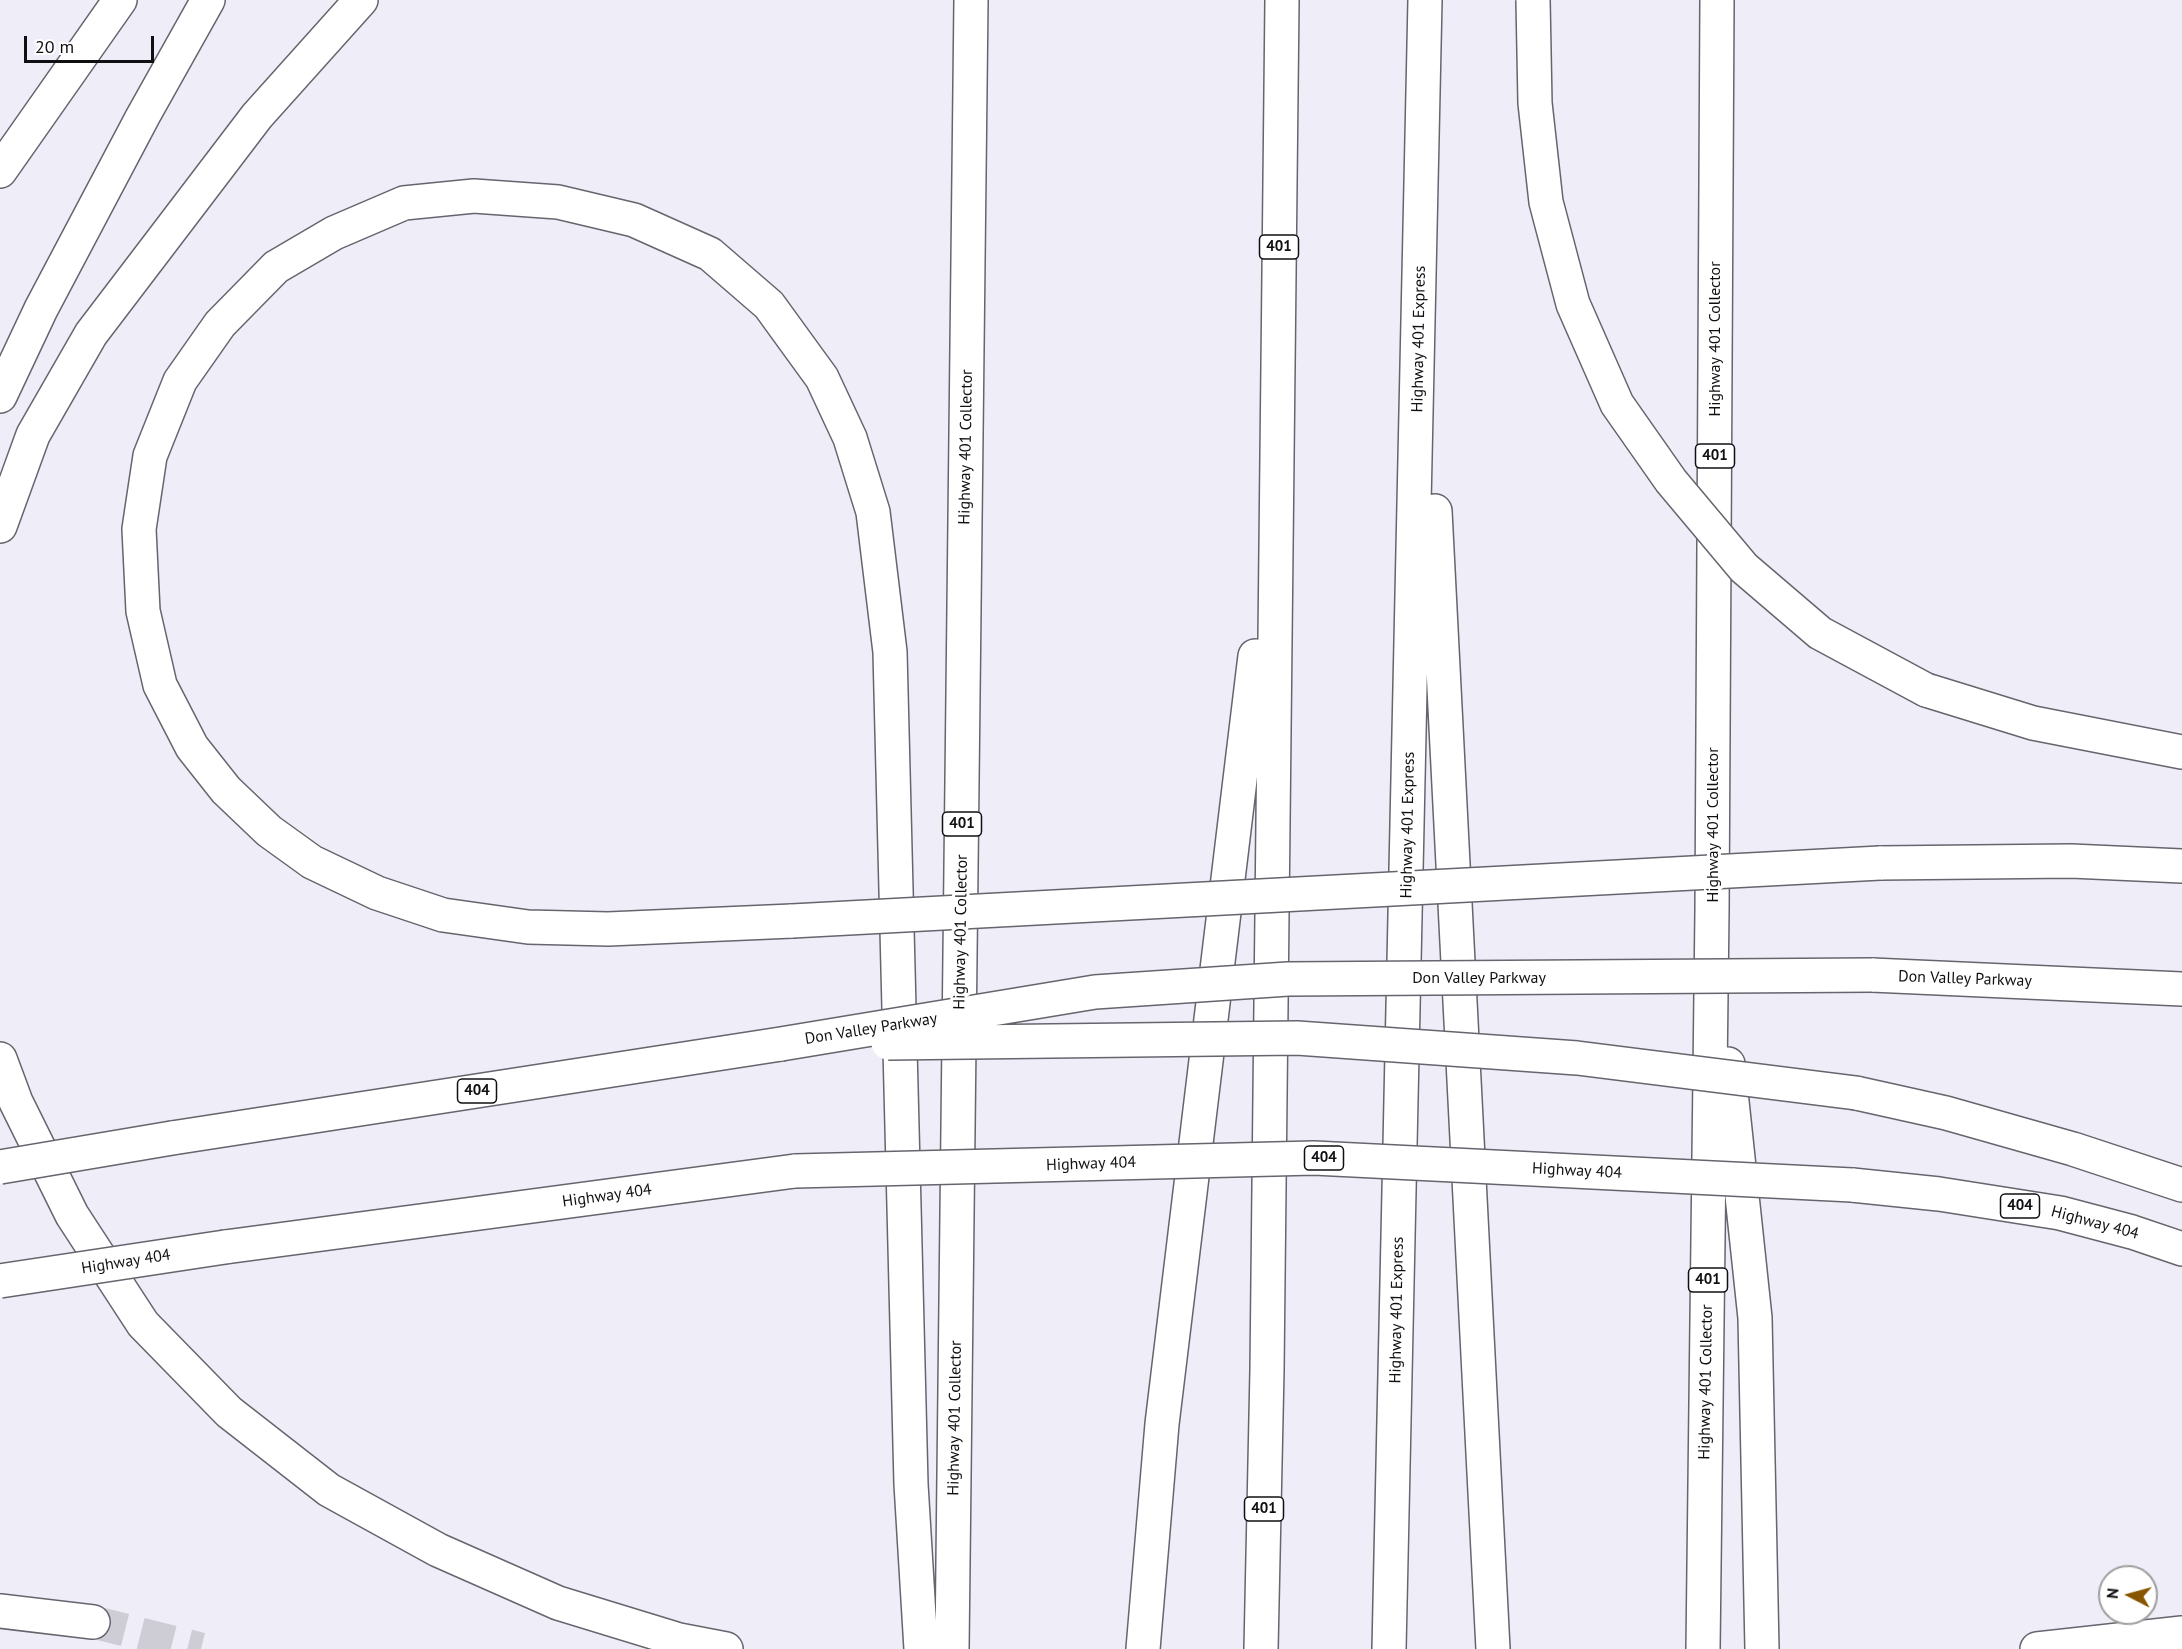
<!DOCTYPE html>
<html>
<head>
<meta charset="utf-8">
<style>
	body { margin:0 }
	#map { position:relative; width:2182px; height:1649px; overflow:hidden; background:#efedf7; font-family:"PT Sans",sans-serif }
	canvas { display:block }
	.north { position:absolute; left:2098px; top:1565px; width:60px; height:60px; box-sizing:border-box; background:#fff; border:2px solid #9f9fa0; border-radius:50%; rotate:276deg; font-size:16px; font-weight:700; line-height:24px; text-align:center; color:#100f12 }
	.north::after { content:''; display:block; margin:auto; width:21px; height:27px; background:#885600; clip-path:polygon(50% 0,100% 100%,50% 72%,0 100%) }
	.scale { position:absolute; left:24px; top:36px; width:130px; height:27px; box-sizing:border-box; border:3px solid #100f12; border-top:0; padding-left:8px; font-size:18px; line-height:21px; white-space:nowrap; color:#100f12; -webkit-text-stroke:4px #fff; paint-order:stroke }
</style>
</head>
<body>
<div id="map">
<canvas width="2182" height="1649"></canvas>
<div class="north">N</div>
<div class="scale">20 m</div>
</div>
<script>
const ctx = document.querySelector('canvas').getContext('2d');
ctx.lineJoin = 'round';
const toPath = rows => new Path2D(rows.map(r => 'M' + r).join(''));
function strokePath(path, color, width, dash) { ctx.strokeStyle = color; ctx.lineWidth = width; ctx.lineCap = dash ? 'butt' : 'round'; ctx.setLineDash(dash || []); ctx.stroke(path); }
function drawText(font, color, halo, rows, align = 'center') {
  ctx.font = font + ' "PT Sans",sans-serif'; ctx.lineWidth = 6; ctx.setLineDash([]); ctx.textBaseline = 'middle'; ctx.strokeStyle = halo; ctx.fillStyle = color; for (const [text, x, y, turn = 0] of rows) {
    ctx.save(); ctx.translate(x, y); ctx.rotate((+turn || 0) * Math.PI / 180); ctx.textAlign = isNaN(turn) ? turn : align; if (halo) ctx.strokeText(text, 0, 0); ctx.fillText(text, 0, 0); ctx.restore();
  }
}
strokePath(toPath([
	[93,1622,201,1649]
]), '#ceccd5', 33, [33, 16]);
const highway = toPath([
	[0,171,120,0],
	[0,396,41,309,143,116,208,0],
	[1435,511,1493,1649],
	[0,526,33,435,91,334,257,116,361,0],
	[1926,690,2033,723,2182,752],
	[1880,863,2071,861,2182,866],
	[792,921,608,929,528,927,443,915,377,893,312,862,269,831,226,790,192,747,160,685,143,611,139,529,150,456,180,381,220,324,276,267,334,233,404,203,474,196,558,202,634,220,710,254,769,305,822,378,850,438,873,512,890,652,911,1484,921,1649],
	[1872,975,2182,989],
	[0,1059,16,1102,72,1215,143,1324,229,1412,329,1490,438,1550,558,1603,679,1640,726,1649],
	[1728,1064,1755,1318,1762,1649],
	[1856,1093,1946,1113,2073,1149,2182,1185],
	[172,1138,781,1044],
	[1852,1185,1939,1194,2060,1213,2132,1232,2182,1249],
	[225,1247,795,1171],
	[0,1611,93,1622],
	[952,1649,971,0],
	[1143,1649,1162,1424,1255,656],
	[1261,1649,1267,1370,1282,0],
	[1389,1649,1425,0],
	[1703,1649,1712,911,1717,0],
	[2037,1649,2182,1633]
]);
strokePath(highway, '#67646d', 36);
strokePath(highway, '#fff', 33);
const highwayBridge = toPath([
	[1533,0,1535,103,1546,202,1573,304,1617,404,1671,481,1744,568,1820,633,1926,690],
	[792,921,1880,863],
	[888,1043,1297,1038,1577,1058,1856,1093],
	[781,1044,1095,992,1288,979,1872,975],
	[0,1167,172,1138],
	[795,1171,1314,1158,1852,1185],
	[0,1281,225,1247]
]);
strokePath(highwayBridge, '#67646d', 36, []);
strokePath(highwayBridge, '#fff', 33);
for (const [x, y, w] of [
	[1279,247,39],
	[1715,456,39],
	[962,824,39],
	[477,1091,39],
	[1324,1158,39],
	[2020,1206,39],
	[1708,1280,39],
	[1264,1509,39]
]) { const box = new Path2D(); box.roundRect(x - w / 2, y - 12, w, 24, 4.5); ctx.fillStyle = '#fff'; ctx.fill(box); strokePath(box, '#100f12', 1.5); }
drawText('bold 15px', '#100f12', null, [
	["401",1279,247],
	["401",1715,456],
	["401",962,824],
	["404",477,1091],
	["404",1324,1158],
	["404",2020,1206],
	["401",1708,1280],
	["401",1264,1509]
]);
drawText('16px', '#100f12', '#fff', [
	["Highway 401 Express",1419,339,-89],
	["Highway 401 Collector",1715,339,-90],
	["Highway 401 Collector",966,447,-89],
	["Highway 401 Express",1408,825,-89],
	["Highway 401 Collector",1713,825,-90],
	["Highway 401 Collector",961,932,-89],
	["Don Valley Parkway",1479,978],
	["Don Valley Parkway",1965,979,2],
	["Don Valley Parkway",871,1029,-9],
	["Highway 404",1091,1164,-2],
	["Highway 404",1577,1171,3],
	["Highway 404",607,1196,-8],
	["Highway 404",2095,1223,15],
	["Highway 404",126,1262,-9],
	["Highway 401 Express",1397,1310,-89],
	["Highway 401 Collector",1706,1382,-89],
	["Highway 401 Collector",955,1418,-89]
]);
</script>
</body>
</html>
